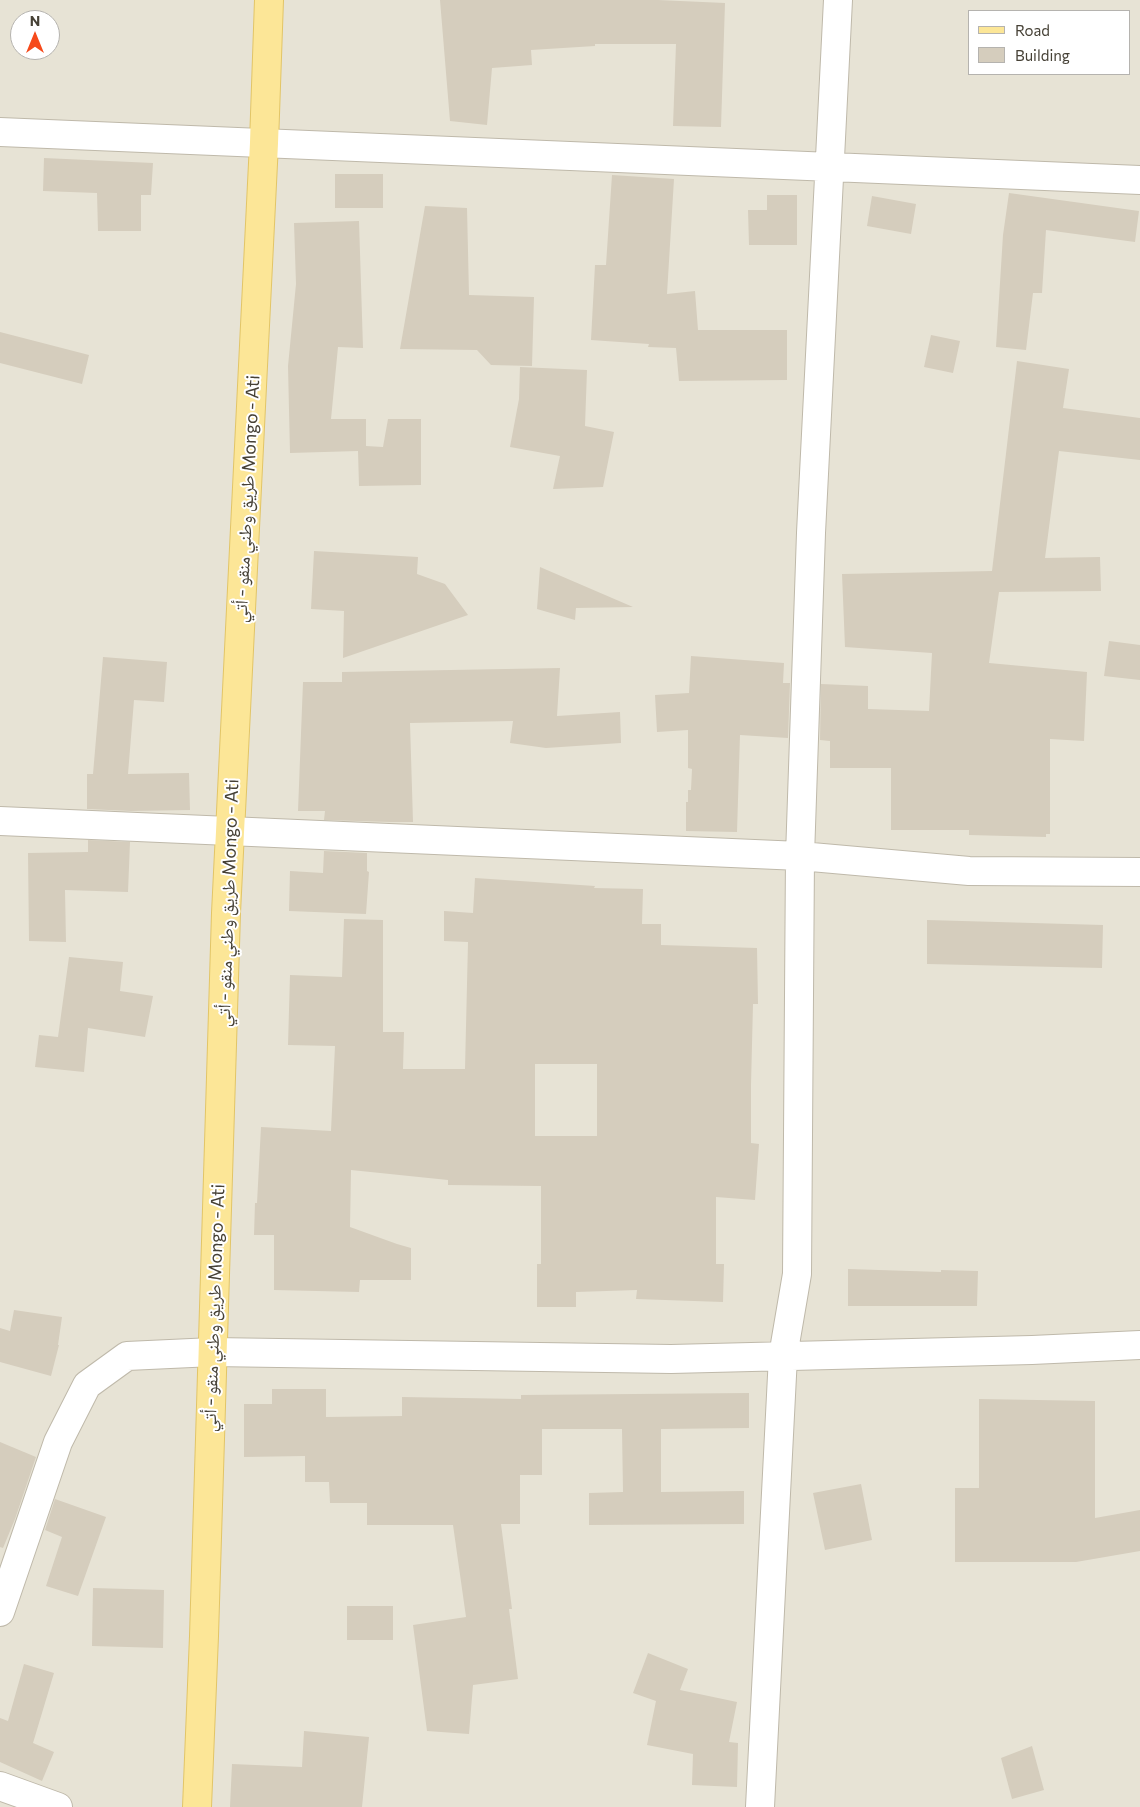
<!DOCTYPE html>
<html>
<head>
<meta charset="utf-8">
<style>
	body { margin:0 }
	#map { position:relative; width:1140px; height:1807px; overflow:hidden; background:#f3f0e7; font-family:Commissioner,sans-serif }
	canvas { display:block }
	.legend { position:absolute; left:968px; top:10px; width:162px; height:65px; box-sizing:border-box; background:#fff; border:1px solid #b5b3af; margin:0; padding:6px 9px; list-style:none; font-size:15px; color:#464136 }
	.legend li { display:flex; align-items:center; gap:10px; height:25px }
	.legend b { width:25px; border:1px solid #b5b3af }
	.north { position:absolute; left:10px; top:10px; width:50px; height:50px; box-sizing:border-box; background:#fff; border:1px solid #b5b3af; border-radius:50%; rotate:0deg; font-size:14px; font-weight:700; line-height:20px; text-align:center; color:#464136 }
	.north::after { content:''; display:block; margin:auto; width:18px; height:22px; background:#f64a1b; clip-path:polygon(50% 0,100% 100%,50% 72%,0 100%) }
</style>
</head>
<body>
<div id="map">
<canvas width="1140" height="1807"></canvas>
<ul class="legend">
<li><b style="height:6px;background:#fce697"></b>Road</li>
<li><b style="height:14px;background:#d5cdbd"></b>Building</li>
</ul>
<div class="north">N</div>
</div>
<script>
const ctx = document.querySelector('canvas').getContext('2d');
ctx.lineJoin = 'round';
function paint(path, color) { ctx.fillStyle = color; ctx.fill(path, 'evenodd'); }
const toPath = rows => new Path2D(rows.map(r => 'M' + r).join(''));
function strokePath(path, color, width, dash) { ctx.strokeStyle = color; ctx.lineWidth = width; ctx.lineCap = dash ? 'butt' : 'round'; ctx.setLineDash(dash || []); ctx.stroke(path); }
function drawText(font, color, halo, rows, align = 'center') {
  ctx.font = font + ' Commissioner,"Noto Naskh Arabic",sans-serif'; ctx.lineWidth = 4; ctx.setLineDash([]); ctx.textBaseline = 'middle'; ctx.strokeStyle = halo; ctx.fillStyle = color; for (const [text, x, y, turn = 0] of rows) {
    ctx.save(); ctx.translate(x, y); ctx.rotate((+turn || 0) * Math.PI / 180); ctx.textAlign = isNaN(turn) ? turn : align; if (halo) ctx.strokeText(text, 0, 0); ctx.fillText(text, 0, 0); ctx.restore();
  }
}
paint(toPath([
	[0,0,1140,0,1140,1807,0,1807],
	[969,11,1129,11,1129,74,969,74],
	[20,20,50,20,50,50,20,50]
]), '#e7e3d5');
paint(toPath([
	[440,0,658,0,725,3,721,127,673,126,676,44,595,44,595,46,531,50,532,65,492,68,487,125,450,121],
	[44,158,153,163,151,195,141,195,141,231,98,231,97,193,43,191],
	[335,174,383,174,383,208,335,208],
	[612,175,674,179,667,294,695,291,698,330,787,330,787,380,679,381,676,348,648,347,649,344,591,340,595,265,606,265],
	[1009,193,1139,211,1135,242,1046,230,1042,293,1033,293,1026,350,996,347,1003,235],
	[767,195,797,195,797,245,749,245,748,210,767,210],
	[872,196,916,204,911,234,867,226],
	[425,206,467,208,469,295,534,297,532,366,491,365,477,350,400,349],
	[359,221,363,348,338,347,331,419,366,419,366,446,383,447,388,419,421,419,421,485,359,486,358,451,290,453,288,366,296,284,294,223],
	[0,332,89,355,82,384,0,363],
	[931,335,960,341,953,373,924,367],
	[1017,361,1069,369,1063,408,1140,418,1140,460,1059,451,1045,558,1100,557,1101,591,999,592,989,663,1087,672,1084,741,1050,739,1050,834,1046,834,1046,837,969,835,969,830,891,830,891,768,830,768,830,741,820,740,821,684,868,686,868,709,929,711,932,653,845,647,842,574,992,571],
	[520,367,587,370,585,426,614,432,603,487,553,489,560,456,510,447,519,399],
	[314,551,418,557,417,574,445,584,468,615,343,658,344,611,311,609],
	[540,567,633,607,576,608,575,620,537,609],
	[1109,641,1140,645,1140,680,1104,676],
	[691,656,784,663,783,683,790,683,788,738,740,735,737,832,686,831,686,802,688,802,688,790,691,790,692,769,688,768,688,730,657,732,655,695,689,693],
	[103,657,167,662,164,702,134,700,128,774,189,773,190,810,131,811,87,809,87,774,93,774],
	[560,668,557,716,620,712,621,743,546,748,510,743,513,721,410,723,413,822,391,822,324,820,325,811,298,811,303,682,342,682,342,672],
	[88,840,130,842,128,892,65,890,66,942,29,941,28,853,88,852],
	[324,851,367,853,367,871,369,872,366,914,289,911,290,871,323,873],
	[475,878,595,886,594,888,643,889,642,924,661,924,661,945,757,948,758,1004,753,1004,751,1085,751,1143,759,1144,755,1200,716,1197,716,1264,724,1264,723,1302,636,1299,637,1290,576,1292,576,1307,537,1307,537,1264,541,1264,541,1186,448,1185,448,1180,351,1170,350,1227,397,1244,411,1248,411,1280,360,1280,359,1292,274,1290,274,1235,254,1235,255,1203,257,1203,261,1127,331,1131,335,1046,288,1045,290,975,342,977,344,919,383,920,383,1032,404,1032,403,1069,465,1069,468,942,444,941,444,911,473,913],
	[535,1064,597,1064,597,1136,535,1136],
	[927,920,1103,925,1102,968,927,964],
	[69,957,123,962,120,991,153,996,145,1037,88,1028,84,1072,35,1067,39,1035,58,1037],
	[848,1269,941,1272,941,1270,978,1271,977,1306,848,1306],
	[14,1310,62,1317,58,1345,59,1345,51,1376,0,1362,0,1328,10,1331],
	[272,1389,326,1389,326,1417,402,1416,402,1397,521,1399,521,1395,749,1393,749,1428,661,1429,661,1492,744,1491,744,1524,589,1525,589,1493,623,1492,622,1429,542,1429,542,1475,520,1475,520,1524,501,1524,512,1609,509,1609,518,1679,473,1685,469,1734,427,1731,413,1625,466,1617,453,1525,367,1525,367,1503,330,1503,329,1482,305,1482,305,1456,244,1457,244,1404,272,1404],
	[979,1399,1095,1401,1095,1518,1140,1510,1140,1551,1076,1562,955,1562,955,1488,979,1488],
	[0,1442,36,1457,15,1519,3,1548,0,1547],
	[861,1484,872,1540,825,1550,813,1493],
	[55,1499,106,1517,78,1596,46,1586,62,1537,45,1530],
	[93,1588,164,1590,163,1648,92,1646],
	[347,1606,393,1606,393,1640,347,1640],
	[648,1653,688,1669,680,1690,737,1702,729,1742,738,1743,737,1787,692,1785,693,1754,647,1745,656,1701,633,1693],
	[24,1664,54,1673,33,1743,54,1752,42,1781,0,1762,0,1718,8,1721],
	[304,1731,369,1737,362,1807,230,1807,232,1764,302,1767],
	[1032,1746,1044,1790,1012,1799,1001,1758]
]), '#d5cdbd');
const minor = toPath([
	[0,132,1140,180],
	[0,821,800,856,969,871,1140,872],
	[0,1612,58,1442,87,1385,127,1356,213,1352,671,1359,1032,1350,1140,1345],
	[0,1786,58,1807],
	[760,1807,783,1356,797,1274,800,856,811,533,838,0]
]);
const major = toPath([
	[197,1807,204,1636,226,913,264,143,269,0]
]);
strokePath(minor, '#bfb9aa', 30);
strokePath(major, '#e2c567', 30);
strokePath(minor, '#fff', 28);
strokePath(major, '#fce697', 28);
drawText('18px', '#464136', '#fff', [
	["طريق وطني منقو - أتي Mongo - Ati",247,499,-87],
	["طريق وطني منقو - أتي Mongo - Ati",228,903,-88],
	["طريق وطني منقو - أتي Mongo - Ati",214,1308,-88]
]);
</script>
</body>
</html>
